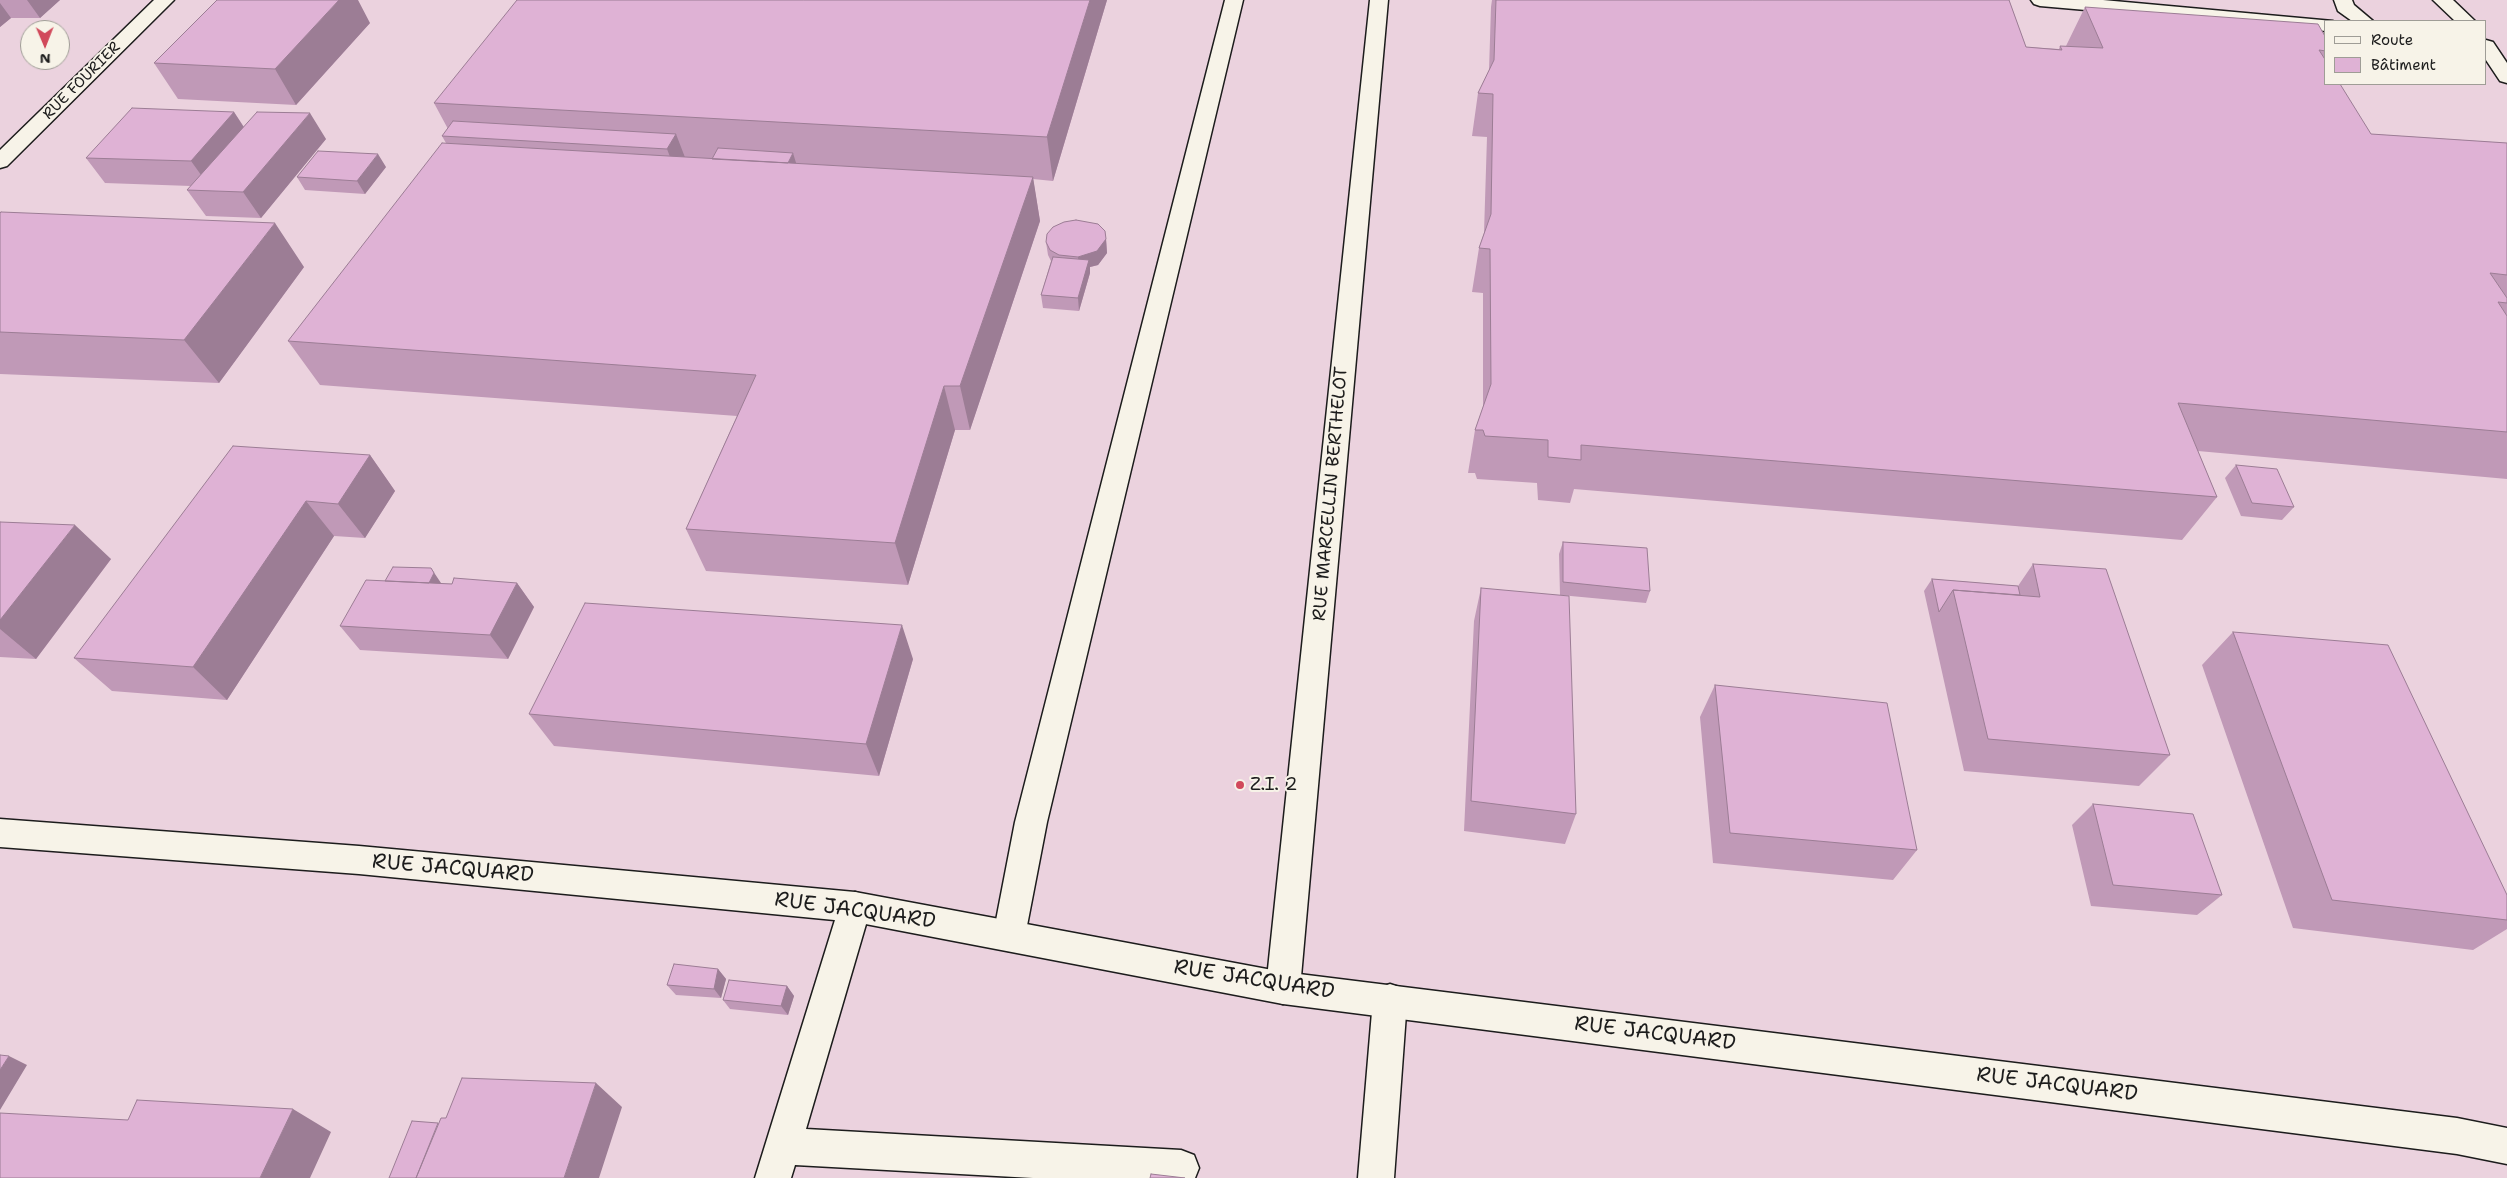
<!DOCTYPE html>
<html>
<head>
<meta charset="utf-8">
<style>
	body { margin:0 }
	#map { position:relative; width:2507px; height:1178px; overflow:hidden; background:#f0e0e2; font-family:"Shantell Sans",sans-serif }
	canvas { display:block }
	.legend { position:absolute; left:2324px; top:20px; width:162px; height:65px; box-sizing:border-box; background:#f7f3e8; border:1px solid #9f9d96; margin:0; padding:6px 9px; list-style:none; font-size:15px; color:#1c1c1c }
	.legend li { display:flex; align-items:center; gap:10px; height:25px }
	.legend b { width:25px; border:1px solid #9f9d96 }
	.north { position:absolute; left:20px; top:20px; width:50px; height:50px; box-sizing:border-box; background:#f7f3e8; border:1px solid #9f9d96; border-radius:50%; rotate:179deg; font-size:14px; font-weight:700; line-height:20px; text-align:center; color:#1c1c1c }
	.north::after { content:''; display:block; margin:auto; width:18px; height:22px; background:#d1495b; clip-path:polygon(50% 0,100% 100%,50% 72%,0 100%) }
</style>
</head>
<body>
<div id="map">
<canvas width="2507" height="1178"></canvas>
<ul class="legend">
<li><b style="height:6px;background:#f7f3e8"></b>Route</li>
<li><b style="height:14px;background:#dfb2d5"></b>Bâtiment</li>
</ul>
<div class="north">N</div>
</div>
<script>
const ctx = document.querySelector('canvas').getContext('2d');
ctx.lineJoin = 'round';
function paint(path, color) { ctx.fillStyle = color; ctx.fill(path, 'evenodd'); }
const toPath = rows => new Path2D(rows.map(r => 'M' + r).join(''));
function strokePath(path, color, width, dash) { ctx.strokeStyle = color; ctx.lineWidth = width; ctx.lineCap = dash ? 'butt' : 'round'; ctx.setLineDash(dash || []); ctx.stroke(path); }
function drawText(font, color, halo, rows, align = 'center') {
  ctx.font = font + ' "Shantell Sans",sans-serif'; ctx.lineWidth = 4; ctx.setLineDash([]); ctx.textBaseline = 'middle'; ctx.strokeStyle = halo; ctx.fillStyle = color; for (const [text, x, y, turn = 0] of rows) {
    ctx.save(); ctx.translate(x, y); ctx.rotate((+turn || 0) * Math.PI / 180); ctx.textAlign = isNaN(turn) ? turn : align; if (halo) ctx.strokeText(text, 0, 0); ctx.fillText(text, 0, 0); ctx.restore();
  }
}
paint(toPath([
	[0,0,2507,0,2507,1178,0,1178],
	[2326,21,2486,21,2486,84,2326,84],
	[30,30,60,30,60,60,30,60]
]), '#ebd2de');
const lane = toPath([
	[1225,0,1243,0,1047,822,1025,936,1021,947,1009,951,997,947,993,936,1015,822,1225,0],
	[855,892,866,896,871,907,806,1129,1181,1150,1194,1155,1199,1168,1195,1178,1033,1178,795,1165,791,1178,755,1178,839,907,844,896,855,892],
	[1390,984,1402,988,1407,1000,1394,1178,1358,1178,1373,1000,1378,988,1390,984]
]);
const street = toPath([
	[154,0,174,0,7,166,0,168,0,150,154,0],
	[1370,0,1388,0,1300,988,1295,999,1283,1004,1271,999,1266,988,1370,0],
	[2031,0,2103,0,2333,21,2326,21,2326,31,2040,6,2034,4,2031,0],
	[2334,0,2352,0,2354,5,2373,21,2352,21,2338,11,2334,0],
	[2433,0,2453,0,2475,21,2455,21,2433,0],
	[2486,40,2493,42,2507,63,2507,83,2500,81,2486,60,2486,40]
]);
const secondary = toPath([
	[0,819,359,846,855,892,1283,972,2457,1118,2507,1128,2507,1164,2457,1154,1283,1004,855,922,359,874,0,847,0,819]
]);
strokePath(lane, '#1c1c1c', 3);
strokePath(street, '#1c1c1c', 3);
strokePath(secondary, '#1c1c1c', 3);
paint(lane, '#f7f3e8');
paint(street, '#f7f3e8');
paint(secondary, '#f7f3e8');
paint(toPath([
	[0,0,60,0,40,18,11,18,0,27],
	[1107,0,1053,181,1033,179,1040,221,970,430,955,430,908,585,706,571,686,529,737,416,320,385,288,341,446,143,442,136,448,129,434,103],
	[1492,0,2009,0,2026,47,2059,49,2060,46,2066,46,2085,7,2326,38,2326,84,2371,134,2507,143,2507,479,2198,451,2217,497,2182,540,1574,489,1570,503,1538,500,1537,483,1477,479,1475,473,1468,473,1475,430,1483,407,1483,293,1472,292,1479,248,1484,233,1487,137,1472,136,1478,93,1489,71,1491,7],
	[370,23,296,105,178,99,154,63],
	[234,112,244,127,326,139,261,218,206,216,187,190,191,186,105,183,86,158],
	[386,167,365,194,305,190,297,177],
	[0,213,304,267,219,383,0,374],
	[1106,239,1107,253,1098,265,1090,267,1090,273,1079,311,1043,308,1041,295,1051,261,1048,255,1046,242],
	[370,455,395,491,365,538,334,536,227,700,112,691,74,658],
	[2236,465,2294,507,2282,520,2241,516,2225,478],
	[0,522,111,559,36,659,0,657],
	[1563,542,1650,591,1646,603,1560,595,1559,554],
	[2033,564,2170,755,2139,786,1964,771,1924,591,1932,579,2018,586],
	[517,583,534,607,508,659,360,650,340,626,442,584],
	[1481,588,1576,814,1565,844,1464,831,1474,621],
	[2233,632,2507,895,2507,929,2473,950,2293,928,2202,665],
	[913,659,879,776,554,746,529,714],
	[1715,685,1917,850,1893,880,1713,863,1700,717],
	[2093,804,2222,895,2197,915,2091,906,2072,825],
	[718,969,726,979,721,998,676,995,667,985],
	[787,986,794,996,788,1015,730,1009,723,1000]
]), '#c099b7');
paint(toPath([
	[27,0,60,0,40,18],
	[339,0,358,0,370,23,296,105,275,69],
	[1090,0,1107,0,1053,181,1047,137],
	[0,3,11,18,0,27],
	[234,112,250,137,209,186,191,161],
	[310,113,326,139,261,218,243,192],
	[676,134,686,160,677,175,667,149],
	[793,153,797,166,785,169],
	[378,154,386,167,365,194,357,181],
	[1033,177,1040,221,970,430,960,386],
	[275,223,304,267,219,383,184,340],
	[1106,239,1107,253,1098,265,1090,267,1090,273,1079,311,1078,298,1079,271,1078,257],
	[944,386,955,430,908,585,895,543],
	[370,455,395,491,365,538,338,504],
	[306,501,334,536,227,700,193,667],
	[75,525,111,559,36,659,0,629,0,620],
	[431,568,443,586,423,594],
	[517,583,534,607,508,659,490,635],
	[902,625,913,659,879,776,866,744],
	[718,969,726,979,721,998,714,989],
	[787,986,794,996,788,1015,781,1006],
	[9,1056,27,1065,0,1110,0,1070],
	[596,1083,622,1107,599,1178,564,1178],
	[293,1109,331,1132,310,1178,260,1178]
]), '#9c7d95');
const building = toPath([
	[217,0,339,0,275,69,154,63,217,0],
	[517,0,1090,0,1047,137,434,103,517,0],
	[1496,0,2009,0,2026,47,2062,50,2060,46,2103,48,2085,7,2318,24,2326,38,2326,51,2319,50,2326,61,2326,84,2340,84,2371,134,2507,143,2507,275,2490,273,2507,298,2507,303,2498,302,2507,316,2507,432,2178,403,2217,497,1581,445,1581,460,1548,457,1548,440,1485,436,1483,430,1475,430,1491,384,1490,249,1479,248,1491,214,1493,94,1478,93,1494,60,1496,0],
	[132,108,234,112,191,161,86,158,132,108],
	[257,112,310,113,243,192,187,190,257,112],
	[453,121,676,134,667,149,442,136,453,121],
	[442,143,1033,177,960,386,944,386,895,543,686,529,756,375,288,341,442,143],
	[718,148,793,153,788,163,712,159,718,148],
	[318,151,378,154,357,181,297,177,318,151],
	[1,212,275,223,184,340,0,332,0,213,1,212],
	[1076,220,1098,224,1105,231,1106,239,1097,251,1078,257,1059,255,1050,250,1046,242,1047,234,1053,227,1064,222,1076,220],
	[1053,257,1089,260,1078,298,1041,295,1053,257],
	[233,446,370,455,338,504,306,501,193,667,74,658,233,446],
	[2236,465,2277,469,2294,507,2252,503,2236,465],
	[0,522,75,525,0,620,0,522],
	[1563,542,1647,548,1650,591,1563,582,1563,542],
	[2033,564,2106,569,2170,755,1988,739,1953,590,2040,597,2033,564],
	[393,567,431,568,434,573,429,583,385,581,393,567],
	[454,578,517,583,490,635,340,626,366,580,452,584,454,578],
	[1932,579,2018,586,2020,595,1953,590,1939,612,1932,579],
	[1481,588,1569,596,1576,814,1471,801,1481,588],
	[585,603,902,625,866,744,529,714,585,603],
	[2233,632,2388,645,2507,895,2507,920,2332,900,2233,632],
	[1715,685,1887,703,1917,850,1730,833,1715,685],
	[2093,804,2193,814,2222,895,2113,885,2093,804],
	[674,964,718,969,714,989,667,985,674,964],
	[729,980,787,986,781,1006,723,1000,729,980],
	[0,1055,9,1056,0,1070,0,1055],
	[462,1078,596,1083,564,1178,416,1178,441,1118,446,1118,462,1078],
	[137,1100,293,1109,260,1178,0,1178,0,1113,128,1120,137,1100],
	[412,1121,438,1123,416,1178,389,1178,412,1121],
	[1151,1174,1185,1178,1150,1178,1151,1174]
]);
paint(building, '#dfb2d5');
strokePath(building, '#9c7d95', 1);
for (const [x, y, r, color] of [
	[1240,785,5,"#d1495b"]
]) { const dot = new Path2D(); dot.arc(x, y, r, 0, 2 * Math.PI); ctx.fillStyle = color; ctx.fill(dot); strokePath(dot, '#f7f3e8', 2); }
drawText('15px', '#1c1c1c', '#f7f3e8', [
	["RUE FOURIER",82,81,-45]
]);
drawText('18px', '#1c1c1c', '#f7f3e8', [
	["RUE MARCELLIN BERTHELOT",1331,494,-85]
]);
drawText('18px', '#1c1c1c', '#f7f3e8', [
	["Z.I. 2",1250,785]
], 'left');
drawText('21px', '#1c1c1c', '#f7f3e8', [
	["RUE JACQUARD",453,869,5],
	["RUE JACQUARD",855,911,8],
	["RUE JACQUARD",1254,980,9],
	["RUE JACQUARD",1655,1034,7],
	["RUE JACQUARD",2057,1085,7]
]);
</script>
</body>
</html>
